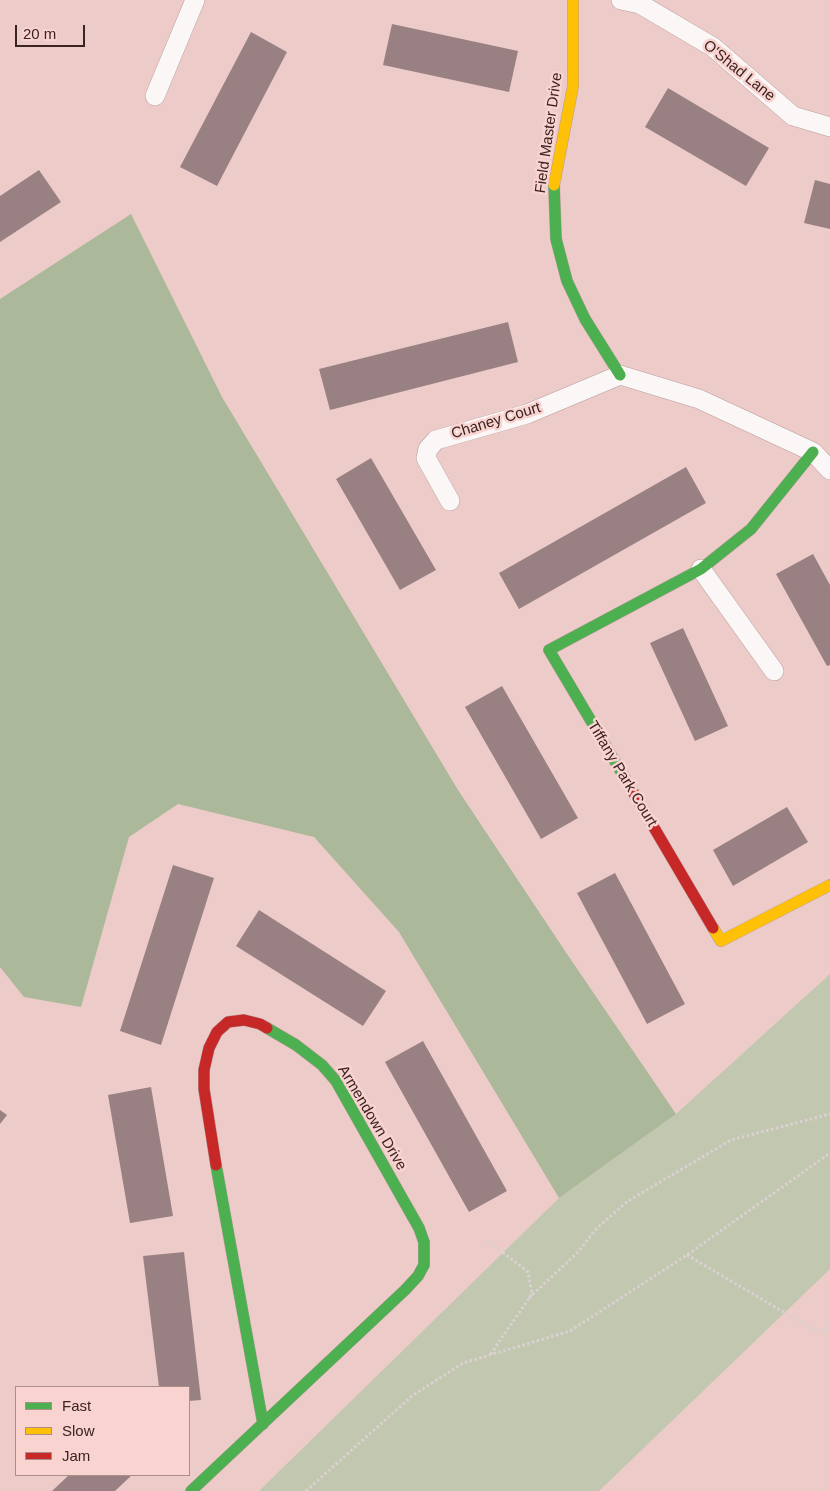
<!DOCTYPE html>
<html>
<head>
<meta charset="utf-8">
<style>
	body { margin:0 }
	#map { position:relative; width:830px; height:1491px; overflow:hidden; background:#edcbc9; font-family:Arial,sans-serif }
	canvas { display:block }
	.legend { position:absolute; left:15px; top:1386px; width:175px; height:90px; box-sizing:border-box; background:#f9d3d0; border:1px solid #ad8d8a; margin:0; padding:6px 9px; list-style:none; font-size:15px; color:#3a2321 }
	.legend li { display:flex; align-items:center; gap:10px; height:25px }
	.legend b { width:25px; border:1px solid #ad8d8a }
	.scale { position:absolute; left:15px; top:25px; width:70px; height:22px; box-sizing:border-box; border:2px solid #3a2321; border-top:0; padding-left:6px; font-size:15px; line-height:18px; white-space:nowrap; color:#3a2321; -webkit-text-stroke:4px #f9d3d0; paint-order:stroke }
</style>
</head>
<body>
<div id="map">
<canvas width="830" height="1491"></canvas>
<ul class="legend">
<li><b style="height:6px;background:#4caf50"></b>Fast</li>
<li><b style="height:6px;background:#ffc107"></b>Slow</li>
<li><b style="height:6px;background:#c62828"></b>Jam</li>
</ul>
<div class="scale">20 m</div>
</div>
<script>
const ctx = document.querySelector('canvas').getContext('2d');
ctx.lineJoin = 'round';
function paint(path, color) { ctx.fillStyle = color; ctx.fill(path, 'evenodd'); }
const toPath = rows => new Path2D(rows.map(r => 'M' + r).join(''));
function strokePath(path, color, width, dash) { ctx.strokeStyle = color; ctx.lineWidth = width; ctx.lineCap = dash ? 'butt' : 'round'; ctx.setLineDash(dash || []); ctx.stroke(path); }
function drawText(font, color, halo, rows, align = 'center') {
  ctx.font = font + ' Arial,sans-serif'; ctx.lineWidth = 5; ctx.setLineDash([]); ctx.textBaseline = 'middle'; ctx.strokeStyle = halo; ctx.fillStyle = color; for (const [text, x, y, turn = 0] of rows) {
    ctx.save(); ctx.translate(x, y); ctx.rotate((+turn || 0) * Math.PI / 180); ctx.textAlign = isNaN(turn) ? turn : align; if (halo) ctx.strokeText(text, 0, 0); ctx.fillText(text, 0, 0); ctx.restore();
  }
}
paint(toPath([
	[830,974,830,1269,599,1491,259,1491,559,1198,676,1114]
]), '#c2c7b0');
paint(toPath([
	[131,214,222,397,458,790,567,954,676,1114,559,1198,399,932,314,837,178,804,129,837,81,1007,24,997,0,967,0,299]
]), '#abb899');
paint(toPath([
	[392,24,518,51,509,92,383,65],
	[251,32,287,52,217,186,180,167],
	[668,88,769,148,746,186,645,127],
	[39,170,61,202,0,242,0,196],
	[815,180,830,184,830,229,804,223],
	[508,322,518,362,330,410,319,369],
	[371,458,436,570,400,590,336,479],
	[686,467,706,503,519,609,499,573],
	[813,554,830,585,830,665,827,666,776,574],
	[683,628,728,726,695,741,650,643],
	[502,686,578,818,541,839,465,707],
	[787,807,808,842,733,886,713,850],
	[173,865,214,878,161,1045,120,1031],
	[615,873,685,1004,647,1024,577,893],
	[259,910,386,991,363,1026,236,946],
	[423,1041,507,1191,469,1212,385,1062],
	[151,1087,173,1216,130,1223,108,1095],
	[0,1110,7,1115,0,1124],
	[184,1252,201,1400,189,1401,189,1387,159,1387,143,1256],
	[69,1475,132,1475,115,1491,52,1491]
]), '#998183');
const street = toPath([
	[621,0,640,4,713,47,793,116,830,127],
	[155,96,195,0],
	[450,501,426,458,428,449,436,440,527,414,620,375,699,399,813,452,830,470],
	[701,569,774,671]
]);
const fast = toPath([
	[554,185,556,239,567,281,585,319,620,375],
	[626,780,549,650,701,569,751,529,813,452],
	[216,1165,263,1424],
	[191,1491,405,1290,418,1276,424,1265,424,1242,419,1228,336,1081,322,1065,296,1045,267,1028]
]);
const slow = toPath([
	[554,185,573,86,573,0],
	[713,928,721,941,830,885]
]);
const jam = toPath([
	[626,780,713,928],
	[216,1165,204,1089,204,1070,209,1048,217,1032,228,1022,244,1020,260,1024,267,1028]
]);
strokePath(street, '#b79d9b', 20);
strokePath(fast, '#b79d9b', 12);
strokePath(slow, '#b79d9b', 12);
strokePath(jam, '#b79d9b', 12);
strokePath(toPath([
	[487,1240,528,1272,532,1294,490,1355],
	[687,1255,809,1327,824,1332,830,1321],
	[529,1298,578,1252,597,1228,628,1201,731,1140,830,1114],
	[306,1491,412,1396,463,1363,570,1331,687,1255,830,1153]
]), '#dbd1d1', 3, [2.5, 2.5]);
strokePath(street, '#fcf7f7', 19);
strokePath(fast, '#4caf50', 11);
strokePath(slow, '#ffc107', 11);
strokePath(jam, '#c62828', 11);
drawText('15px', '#3a2321', '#f9d3d0', [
	["O'Shad Lane",739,71,39],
	["Field Master Drive",549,133,-82],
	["Chaney Court",496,421,-17],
	["Tiffany Park Court",622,774,59],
	["Armendown Drive",372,1118,59]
]);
</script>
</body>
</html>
